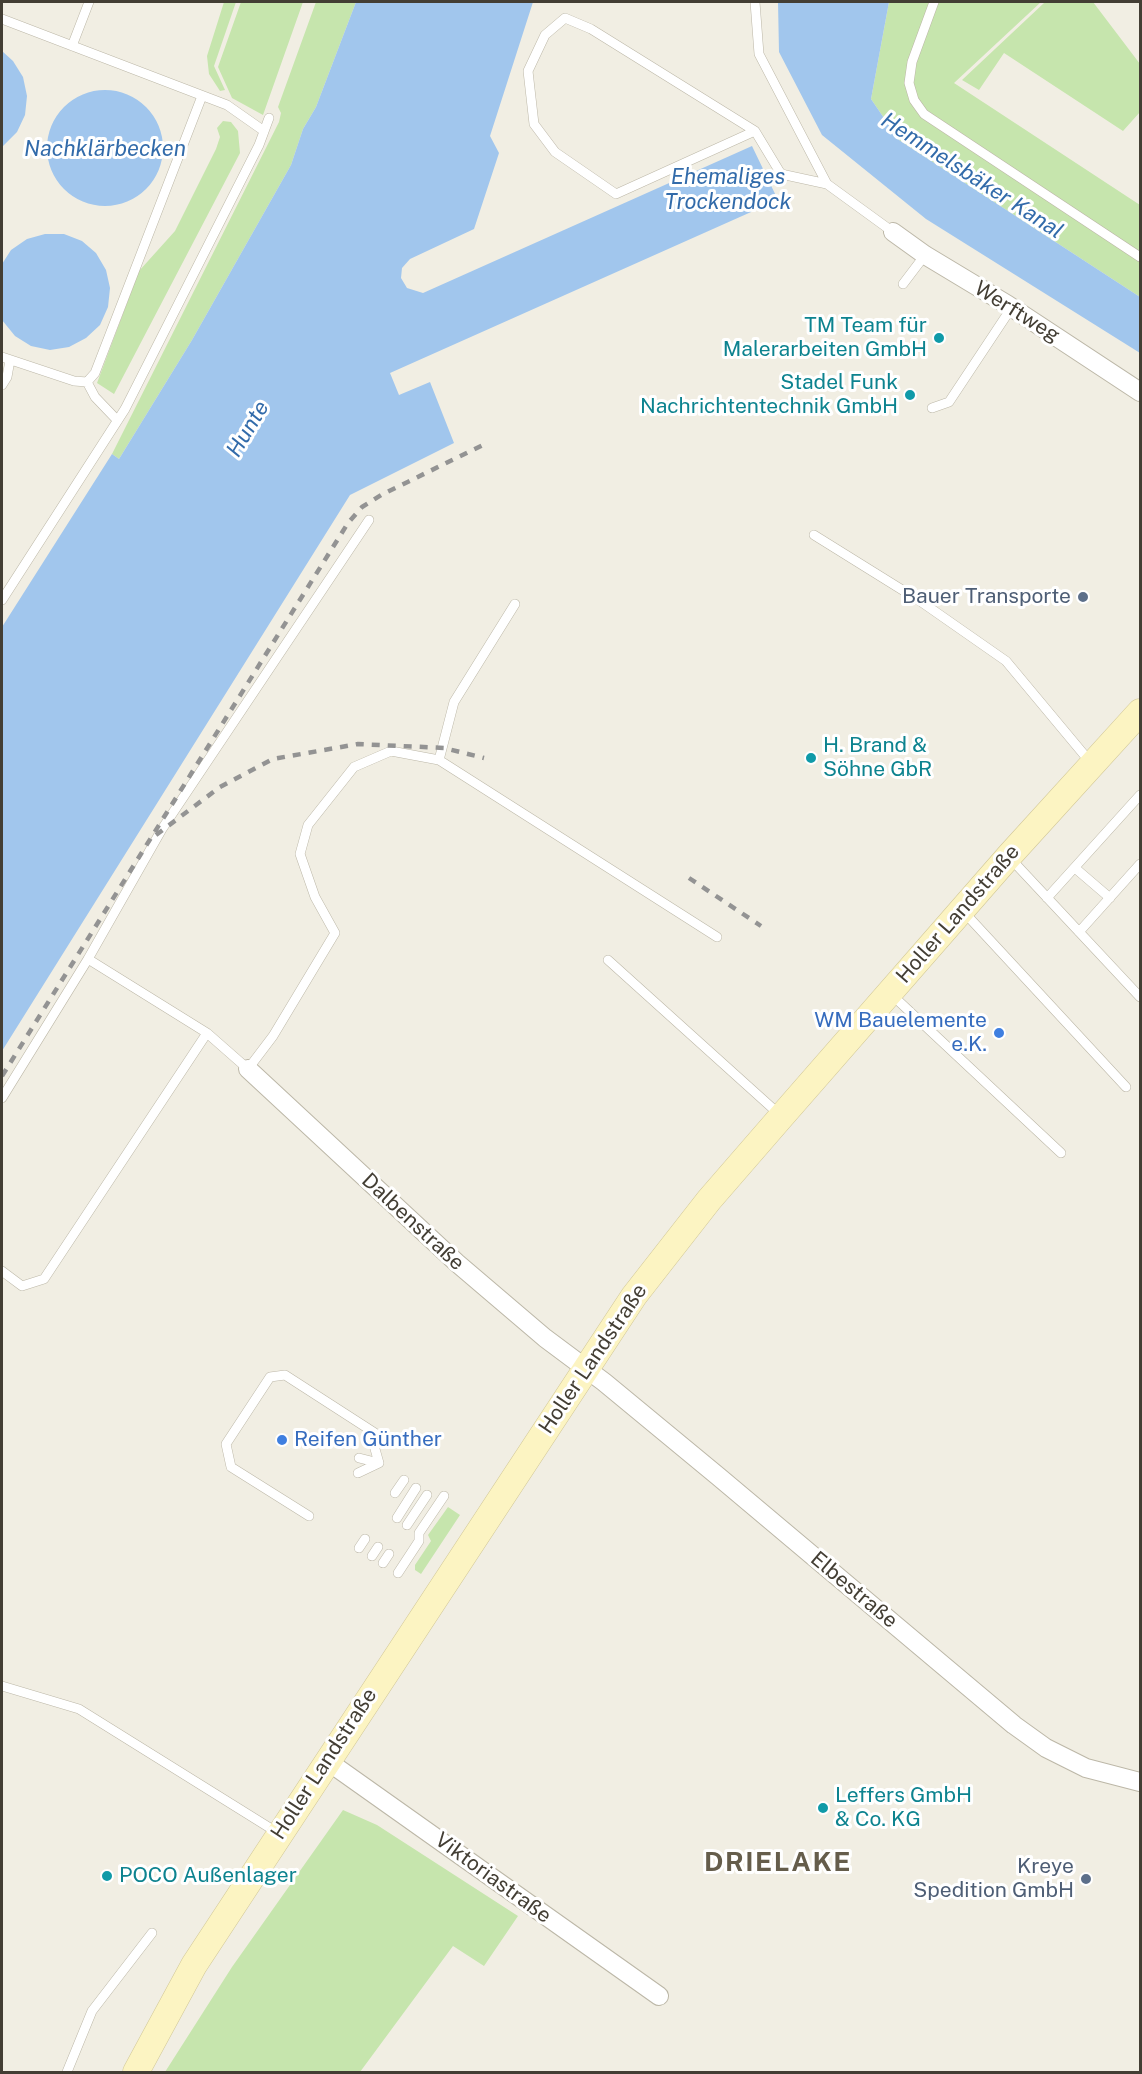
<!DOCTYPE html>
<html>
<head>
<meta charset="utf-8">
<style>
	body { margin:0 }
	#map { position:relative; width:1142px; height:2074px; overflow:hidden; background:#f1eee3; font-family:"Public Sans",sans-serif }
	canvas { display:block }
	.frame { position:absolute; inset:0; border:3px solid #433e34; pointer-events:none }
</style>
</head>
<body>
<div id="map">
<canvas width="1142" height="2074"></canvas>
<div class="frame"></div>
</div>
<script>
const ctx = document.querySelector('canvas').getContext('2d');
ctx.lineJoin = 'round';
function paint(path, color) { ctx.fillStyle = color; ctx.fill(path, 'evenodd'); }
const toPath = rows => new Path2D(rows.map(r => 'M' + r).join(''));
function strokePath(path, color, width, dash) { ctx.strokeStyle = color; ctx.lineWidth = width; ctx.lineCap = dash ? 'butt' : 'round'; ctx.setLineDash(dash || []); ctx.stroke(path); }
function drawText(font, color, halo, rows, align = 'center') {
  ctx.font = font + ' "Public Sans",sans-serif'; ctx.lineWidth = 6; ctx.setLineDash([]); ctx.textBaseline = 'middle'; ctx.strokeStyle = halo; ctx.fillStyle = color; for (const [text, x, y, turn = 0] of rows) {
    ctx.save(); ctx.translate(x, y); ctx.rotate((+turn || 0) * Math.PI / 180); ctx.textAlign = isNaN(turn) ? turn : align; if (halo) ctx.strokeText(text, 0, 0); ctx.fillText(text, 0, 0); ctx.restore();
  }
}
paint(toPath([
	[224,2,236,2,214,66,225,90,220,91,209,74,207,56],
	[241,2,303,2,263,115,232,98,218,67],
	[316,2,356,2,316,107,303,129,291,165,192,340,119,459,112,454,279,122,281,113,278,107],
	[889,2,1041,2,954,83,1140,205,1140,297,899,140,871,99],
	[1044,3,1093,2,1140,64,1140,112,1123,131,1004,53,979,90,962,80],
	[223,121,231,122,238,131,240,153,114,394,97,383,139,271,175,231,216,149,220,137,217,128],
	[448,1507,460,1515,421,1574,415,1570,415,1565,431,1541,428,1535],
	[343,1810,377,1825,518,1916,484,1966,453,1946,360,2072,165,2072,232,1967]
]), '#c6e5ad');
paint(toPath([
	[356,2,533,2,490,136,499,153,474,229,410,259,402,268,401,278,407,288,423,293,752,146,778,200,390,373,399,395,430,382,454,443,350,495,2,1051,2,627,112,454,119,459,192,340,291,165,303,129,316,107],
	[778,2,889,2,871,99,899,140,1140,297,1140,353,926,219,822,135,779,52],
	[2,51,13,61,23,77,27,96,25,115,17,132,2,147],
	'47 148a58 58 0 1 1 116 0a58 58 0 1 1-116 0Z',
	[45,234,64,234,82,241,96,253,106,270,110,288,108,307,100,325,86,338,69,347,50,350,31,346,15,336,2,320,2,264,11,250,27,239]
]), '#a1c6ed');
const lane = toPath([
	[755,2,759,54,827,184],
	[934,2,912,62,909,83,914,100,924,114,1140,257],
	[2,19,227,105,264,131],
	[72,46,89,2],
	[755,131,616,194,555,152,534,124,528,71,545,35,565,18,591,29,755,131,781,174,827,184,893,232],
	[903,284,925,255],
	[2,357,74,381,87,382,95,373,202,96],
	[87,382,95,397,117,420],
	[2,385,7,377,10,360],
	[932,408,949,402,1012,307],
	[814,535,920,601,1006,661,1091,763],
	[2,600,125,409,259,145,269,118],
	[439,760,454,702,515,604],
	[1010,858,1140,997],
	[1075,868,1110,898],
	[1047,898,1140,795],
	[963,911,1126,1087],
	[1079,932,1140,864],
	[88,959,207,1033,248,1069,273,1036,335,933,315,897,300,854,308,825,354,767,391,751,439,760,717,937],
	[608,960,780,1115],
	[891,994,1061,1153],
	[2,1098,88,959,162,829,369,520],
	[2,1271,22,1286,44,1279,207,1033],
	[359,1458,379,1463],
	[358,1473,379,1463],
	[395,1493,404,1480],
	[309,1516,231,1467,226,1444,270,1377,285,1375,378,1435,373,1442,379,1463],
	[397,1518,416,1488],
	[407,1525,427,1495],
	[359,1548,365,1539],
	[372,1556,378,1547],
	[383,1563,389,1554],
	[398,1573,419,1541,419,1533,444,1496],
	[2,1686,79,1709,278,1833],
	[67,2072,92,2011,152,1933]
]);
const street = toPath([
	[893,232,925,255,1008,305,1140,392],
	[248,1069,457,1263,545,1338,604,1382,719,1477,1014,1725,1046,1748,1086,1768,1140,1782],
	[326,1760,659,1996]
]);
const secondary = toPath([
	[136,2072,194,1965,634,1296,709,1200,781,1117,1009,856,1140,712]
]);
strokePath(lane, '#bcb7a7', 10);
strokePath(street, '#bcb7a7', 20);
strokePath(secondary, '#d0c695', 27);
strokePath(lane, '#fff', 9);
strokePath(street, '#fff', 18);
strokePath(secondary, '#fcf4c2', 26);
strokePath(toPath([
	[156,835,220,787,273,759,358,744,444,748,484,758],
	[689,878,761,926],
	[2,1076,348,523,362,507,381,495,487,443]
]), '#939393', 4.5, [8, 8]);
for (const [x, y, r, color] of [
	[939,338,6,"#0f9aa8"],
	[910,395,6,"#0f9aa8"],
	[1083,597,6,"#5c6f8a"],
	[811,758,6,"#0f9aa8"],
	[999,1033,6,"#3f7fe0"],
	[282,1440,6,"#3f7fe0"],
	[823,1808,6,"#0f9aa8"],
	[107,1876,6,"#0f9aa8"],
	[1086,1879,6,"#5c6f8a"]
]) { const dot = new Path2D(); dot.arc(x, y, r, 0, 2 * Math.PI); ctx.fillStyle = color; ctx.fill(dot); strokePath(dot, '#fff', 2); }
drawText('21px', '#433e34', '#fff', [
	["Werftweg",1017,312,32],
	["Holler Landstraße",958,914,-49],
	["Dalbenstraße",413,1222,43],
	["Holler Landstraße",593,1359,-56],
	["Elbestraße",854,1590,40],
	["Holler Landstraße",324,1764,-57],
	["Viktoriastraße",493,1878,36]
]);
drawText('21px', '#0d838f', '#fff', [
	["TM Team für",927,326,"right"],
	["Malerarbeiten GmbH",927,350,"right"],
	["Stadel Funk",898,383,"right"],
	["Nachrichtentechnik GmbH",898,407,"right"],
	["H. Brand &",823,746],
	["Söhne GbR",823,770],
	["Leffers GmbH",835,1796],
	["& Co. KG",835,1820],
	["POCO Außenlager",119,1876]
], 'left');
drawText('21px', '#4e5e75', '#fff', [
	["Bauer Transporte",1071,597],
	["Kreye",1074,1867],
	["Spedition GmbH",1074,1891]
], 'right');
drawText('21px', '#366cbe', '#fff', [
	["WM Bauelemente",987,1021],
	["e.K.",987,1045],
	["Reifen Günther",294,1440,"left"]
], 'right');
drawText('italic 22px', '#326baa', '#fff', [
	["Nachklärbecken",105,149],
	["Hemmelsbäker Kanal",972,176,33],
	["Ehemaliges",728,177],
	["Trockendock",728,202],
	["Hunte",248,429,-59]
]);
ctx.letterSpacing = '1.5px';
drawText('bold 27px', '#655d4b', '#fff', [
	["DRIELAKE",778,1863]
]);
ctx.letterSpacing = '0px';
</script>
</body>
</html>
